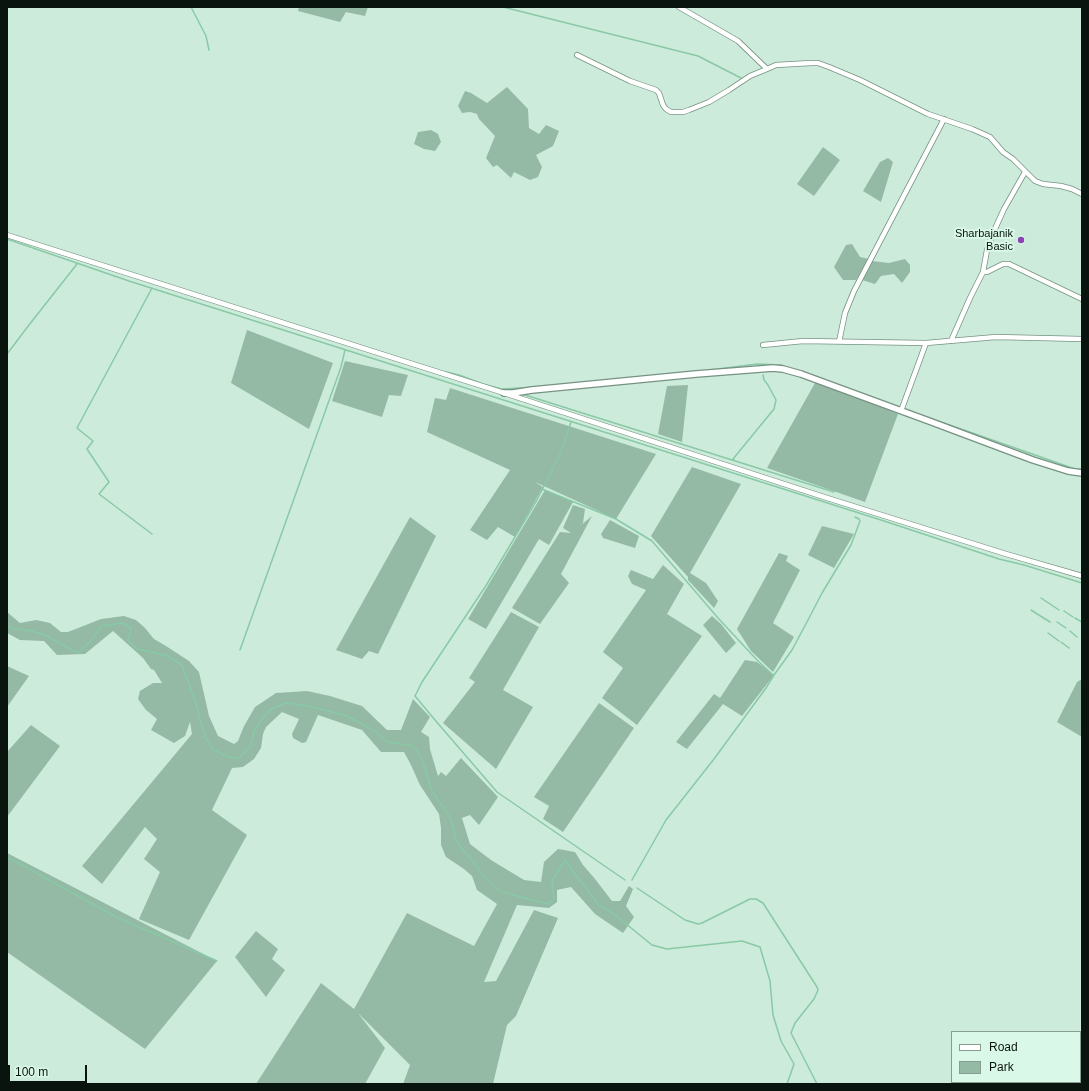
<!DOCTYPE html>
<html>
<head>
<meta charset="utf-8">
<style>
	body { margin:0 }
	#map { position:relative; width:1089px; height:1091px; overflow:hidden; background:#cdebda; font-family:Arial,sans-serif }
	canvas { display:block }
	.frame { position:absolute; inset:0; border:8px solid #09140e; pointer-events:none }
	.legend { position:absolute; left:951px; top:1031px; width:130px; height:52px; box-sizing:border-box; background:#daf8e7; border:1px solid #869d90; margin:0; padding:5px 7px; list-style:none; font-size:12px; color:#09140e }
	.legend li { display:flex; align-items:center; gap:8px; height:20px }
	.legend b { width:20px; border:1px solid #869d90 }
	.scale { position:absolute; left:8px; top:1065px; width:79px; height:18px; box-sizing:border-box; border:2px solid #09140e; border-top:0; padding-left:5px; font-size:12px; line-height:14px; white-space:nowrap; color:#09140e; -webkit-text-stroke:3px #daf8e7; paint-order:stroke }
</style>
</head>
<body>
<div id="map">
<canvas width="1089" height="1091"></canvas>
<div class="frame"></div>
<ul class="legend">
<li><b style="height:5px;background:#fff"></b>Road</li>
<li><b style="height:11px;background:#94baa5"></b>Park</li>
</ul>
<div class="scale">100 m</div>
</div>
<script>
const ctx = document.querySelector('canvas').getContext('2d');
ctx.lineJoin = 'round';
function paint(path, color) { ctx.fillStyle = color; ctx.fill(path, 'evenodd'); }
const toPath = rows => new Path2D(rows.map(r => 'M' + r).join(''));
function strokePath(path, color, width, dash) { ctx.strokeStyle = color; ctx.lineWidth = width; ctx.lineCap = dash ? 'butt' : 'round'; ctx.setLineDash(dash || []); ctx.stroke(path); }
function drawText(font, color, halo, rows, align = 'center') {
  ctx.font = font + ' Arial,sans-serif'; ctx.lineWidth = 4; ctx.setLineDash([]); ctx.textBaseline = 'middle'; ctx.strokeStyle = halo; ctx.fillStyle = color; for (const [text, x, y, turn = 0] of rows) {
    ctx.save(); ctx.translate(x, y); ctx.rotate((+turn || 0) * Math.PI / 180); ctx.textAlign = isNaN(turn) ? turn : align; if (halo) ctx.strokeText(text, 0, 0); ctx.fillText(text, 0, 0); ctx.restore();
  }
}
paint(toPath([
	[299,7,368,7,365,16,346,12,340,22,298,11],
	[507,87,528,109,529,128,539,134,546,125,559,131,553,146,536,155,542,167,538,177,530,180,514,172,511,178,497,165,493,167,486,158,495,136,479,119,477,114,470,112,462,113,458,106,465,91,471,93,487,103],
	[431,130,438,134,441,142,435,151,424,149,414,144,418,132],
	[823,147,840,160,814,196,797,184],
	[888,158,893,162,881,202,863,191,880,162],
	[852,244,860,257,869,259,856,280,843,280,834,267,846,245],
	[905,259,910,265,910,272,902,283,894,274,881,276,875,284,862,280,872,261,889,263],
	[247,330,333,363,309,429,231,383],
	[345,361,408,375,401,396,389,395,382,417,332,401],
	[815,383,866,401,898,414,865,502,767,468],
	[688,385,682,442,658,434,667,386],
	[450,388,656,454,616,519,535,482,543,487,515,537,498,527,487,540,470,530,510,470,427,432,435,398,446,400],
	[692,467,741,484,690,573,706,583,718,601,714,608,688,580,688,577,651,536],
	[545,490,573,502,549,545,539,539,486,629,468,619],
	[573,505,585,509,583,523,580,526,592,516,561,574,569,583,540,624,512,608,560,532,571,533,563,528],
	[410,517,436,536,378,654,369,651,362,659,336,650],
	[610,520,639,536,635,548,603,538,601,534],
	[822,526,854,534,834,568,808,555],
	[779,553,788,556,786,561,800,570,773,623,794,637,773,672,751,651,737,629],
	[663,565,684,584,667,614,702,636,637,725,602,698,623,668,603,652,646,590,632,584,628,576,631,570,653,579],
	[7,612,20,623,36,620,50,623,61,632,68,632,101,619,124,616,136,620,145,628,154,639,166,646,189,661,199,672,209,716,218,736,234,744,238,741,244,726,255,707,276,693,307,691,330,696,362,706,387,730,401,730,413,699,430,717,421,732,429,737,430,749,438,776,441,772,446,776,461,758,498,797,479,825,470,815,462,818,470,844,491,860,524,880,541,882,544,862,558,849,575,852,583,865,595,879,612,901,620,901,629,886,633,889,626,906,634,917,623,933,595,914,571,887,557,890,557,902,549,908,517,905,484,982,496,981,534,910,558,918,516,1016,507,1025,493,1084,450,1084,448,1083,447,1084,403,1084,410,1065,358,1013,385,1048,365,1084,256,1084,321,983,354,1009,407,913,474,946,497,904,477,890,472,876,464,869,446,857,441,845,441,828,439,814,420,785,410,763,404,752,381,752,362,730,318,715,306,742,302,743,293,738,292,734,299,719,282,712,266,727,263,734,261,748,254,759,243,767,232,768,212,810,247,835,189,940,139,919,160,872,144,859,157,839,145,827,102,884,82,866,192,734,190,722,185,736,174,743,151,730,157,719,146,710,138,699,140,691,153,683,162,683,154,670,151,669,143,658,113,631,85,654,57,655,44,641,20,640,7,633],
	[511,612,539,627,503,690,533,707,496,769,443,723,475,682,469,678],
	[712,616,721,624,736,643,726,653,703,625],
	[745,660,757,662,774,675,742,716,723,704,687,749,676,742,714,694,720,698],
	[7,666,29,676,7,707],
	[1082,679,1082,737,1057,722,1077,682],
	[599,703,634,728,563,832,543,819,549,806,534,797],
	[31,725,60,746,7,817,7,752],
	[7,853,217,961,145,1049,7,952],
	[256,931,278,949,272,959,285,970,266,997,235,957]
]), '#94baa5');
strokePath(toPath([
	[191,7,206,36,209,50],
	[503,7,698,56,741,78],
	[7,239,129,281,881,520,999,559,1024,565,1082,583],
	[7,354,29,325,77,264],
	[710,370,757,364,781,365,789,368],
	[446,372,459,375,483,384,502,389,535,387],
	[522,394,834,492],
	[921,415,1075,469,1082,469],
	[571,422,561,452,537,500,487,584,422,682,415,696,435,720,497,792,625,880],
	[734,460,733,459,774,409,776,400,768,385,764,380,763,375],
	[542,489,616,519,652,541,718,618,757,660,773,675],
	[152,534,99,494,109,482,87,449,93,441,77,428,152,288],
	[1041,598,1059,610],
	[1031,610,1050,622],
	[1064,611,1073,617],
	[1075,618,1082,622],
	[1057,622,1066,628],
	[7,625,11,628,31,631,45,635,78,653,87,645,102,626,122,623,131,628,128,640,137,649,168,656,182,665,197,707,204,734,212,749,228,757,239,758,250,747,255,729,269,710,286,703,309,706,347,716,375,731,387,742,414,746,423,762,432,791,451,819,456,840,465,853,473,861,484,877,502,892,548,904,554,899,552,881,565,860,578,878,599,905,614,914,652,945,667,949,742,941,760,947,770,981,773,1015,781,1041,794,1064,787,1084],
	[1070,631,1077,637],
	[1048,633,1059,641],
	[1061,642,1069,648],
	[240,650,341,367,345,350],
	[7,858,20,864,118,918,217,961],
	[632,880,666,820,714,759,766,688,774,675,792,650,808,620,822,593,851,545,860,521,859,519,855,517],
	[637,888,685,920,698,924,702,923,750,899,756,899,763,903,817,987,818,990,814,999,795,1023,791,1033,817,1084],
	[1080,1057,1082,1058]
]), '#88c9a6', 1.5);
const minor = toPath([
	[679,7,738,41,767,69,776,65,811,63,818,63,829,67,860,80,928,114,972,129,990,137,1003,152,1013,159,1035,181,1043,184,1061,186,1072,189,1082,194],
	[577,55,630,81,656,90,659,93,663,105,666,109,671,112,683,112,689,110,709,102,729,90,750,76,767,69],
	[7,235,504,393,824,497,1006,554,1082,576],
	[983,272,987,272,1003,264,1009,264,1082,299],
	[951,341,970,298,983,272,987,250,994,231,1004,209,1025,172],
	[839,342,845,313,854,291,944,119],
	[763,345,803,341,926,343,996,337,1082,339],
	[901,411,926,343]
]);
const tertiary = toPath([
	[504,393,513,393,532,390,696,374,773,368,783,369,801,374,929,421,1033,460,1068,471,1082,473]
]);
strokePath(minor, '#769282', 6);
strokePath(tertiary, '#769282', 8);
strokePath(minor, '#fff', 4.5);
strokePath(tertiary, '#fff', 5.5);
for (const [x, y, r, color] of [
	[1021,240,4,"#8c44b7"]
]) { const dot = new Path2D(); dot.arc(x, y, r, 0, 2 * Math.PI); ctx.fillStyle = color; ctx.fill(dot); strokePath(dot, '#daf8e7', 1.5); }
drawText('11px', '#09140e', '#daf8e7', [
	["Sharbajanik",1013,234],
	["Basic",1013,247]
], 'right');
</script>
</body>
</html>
